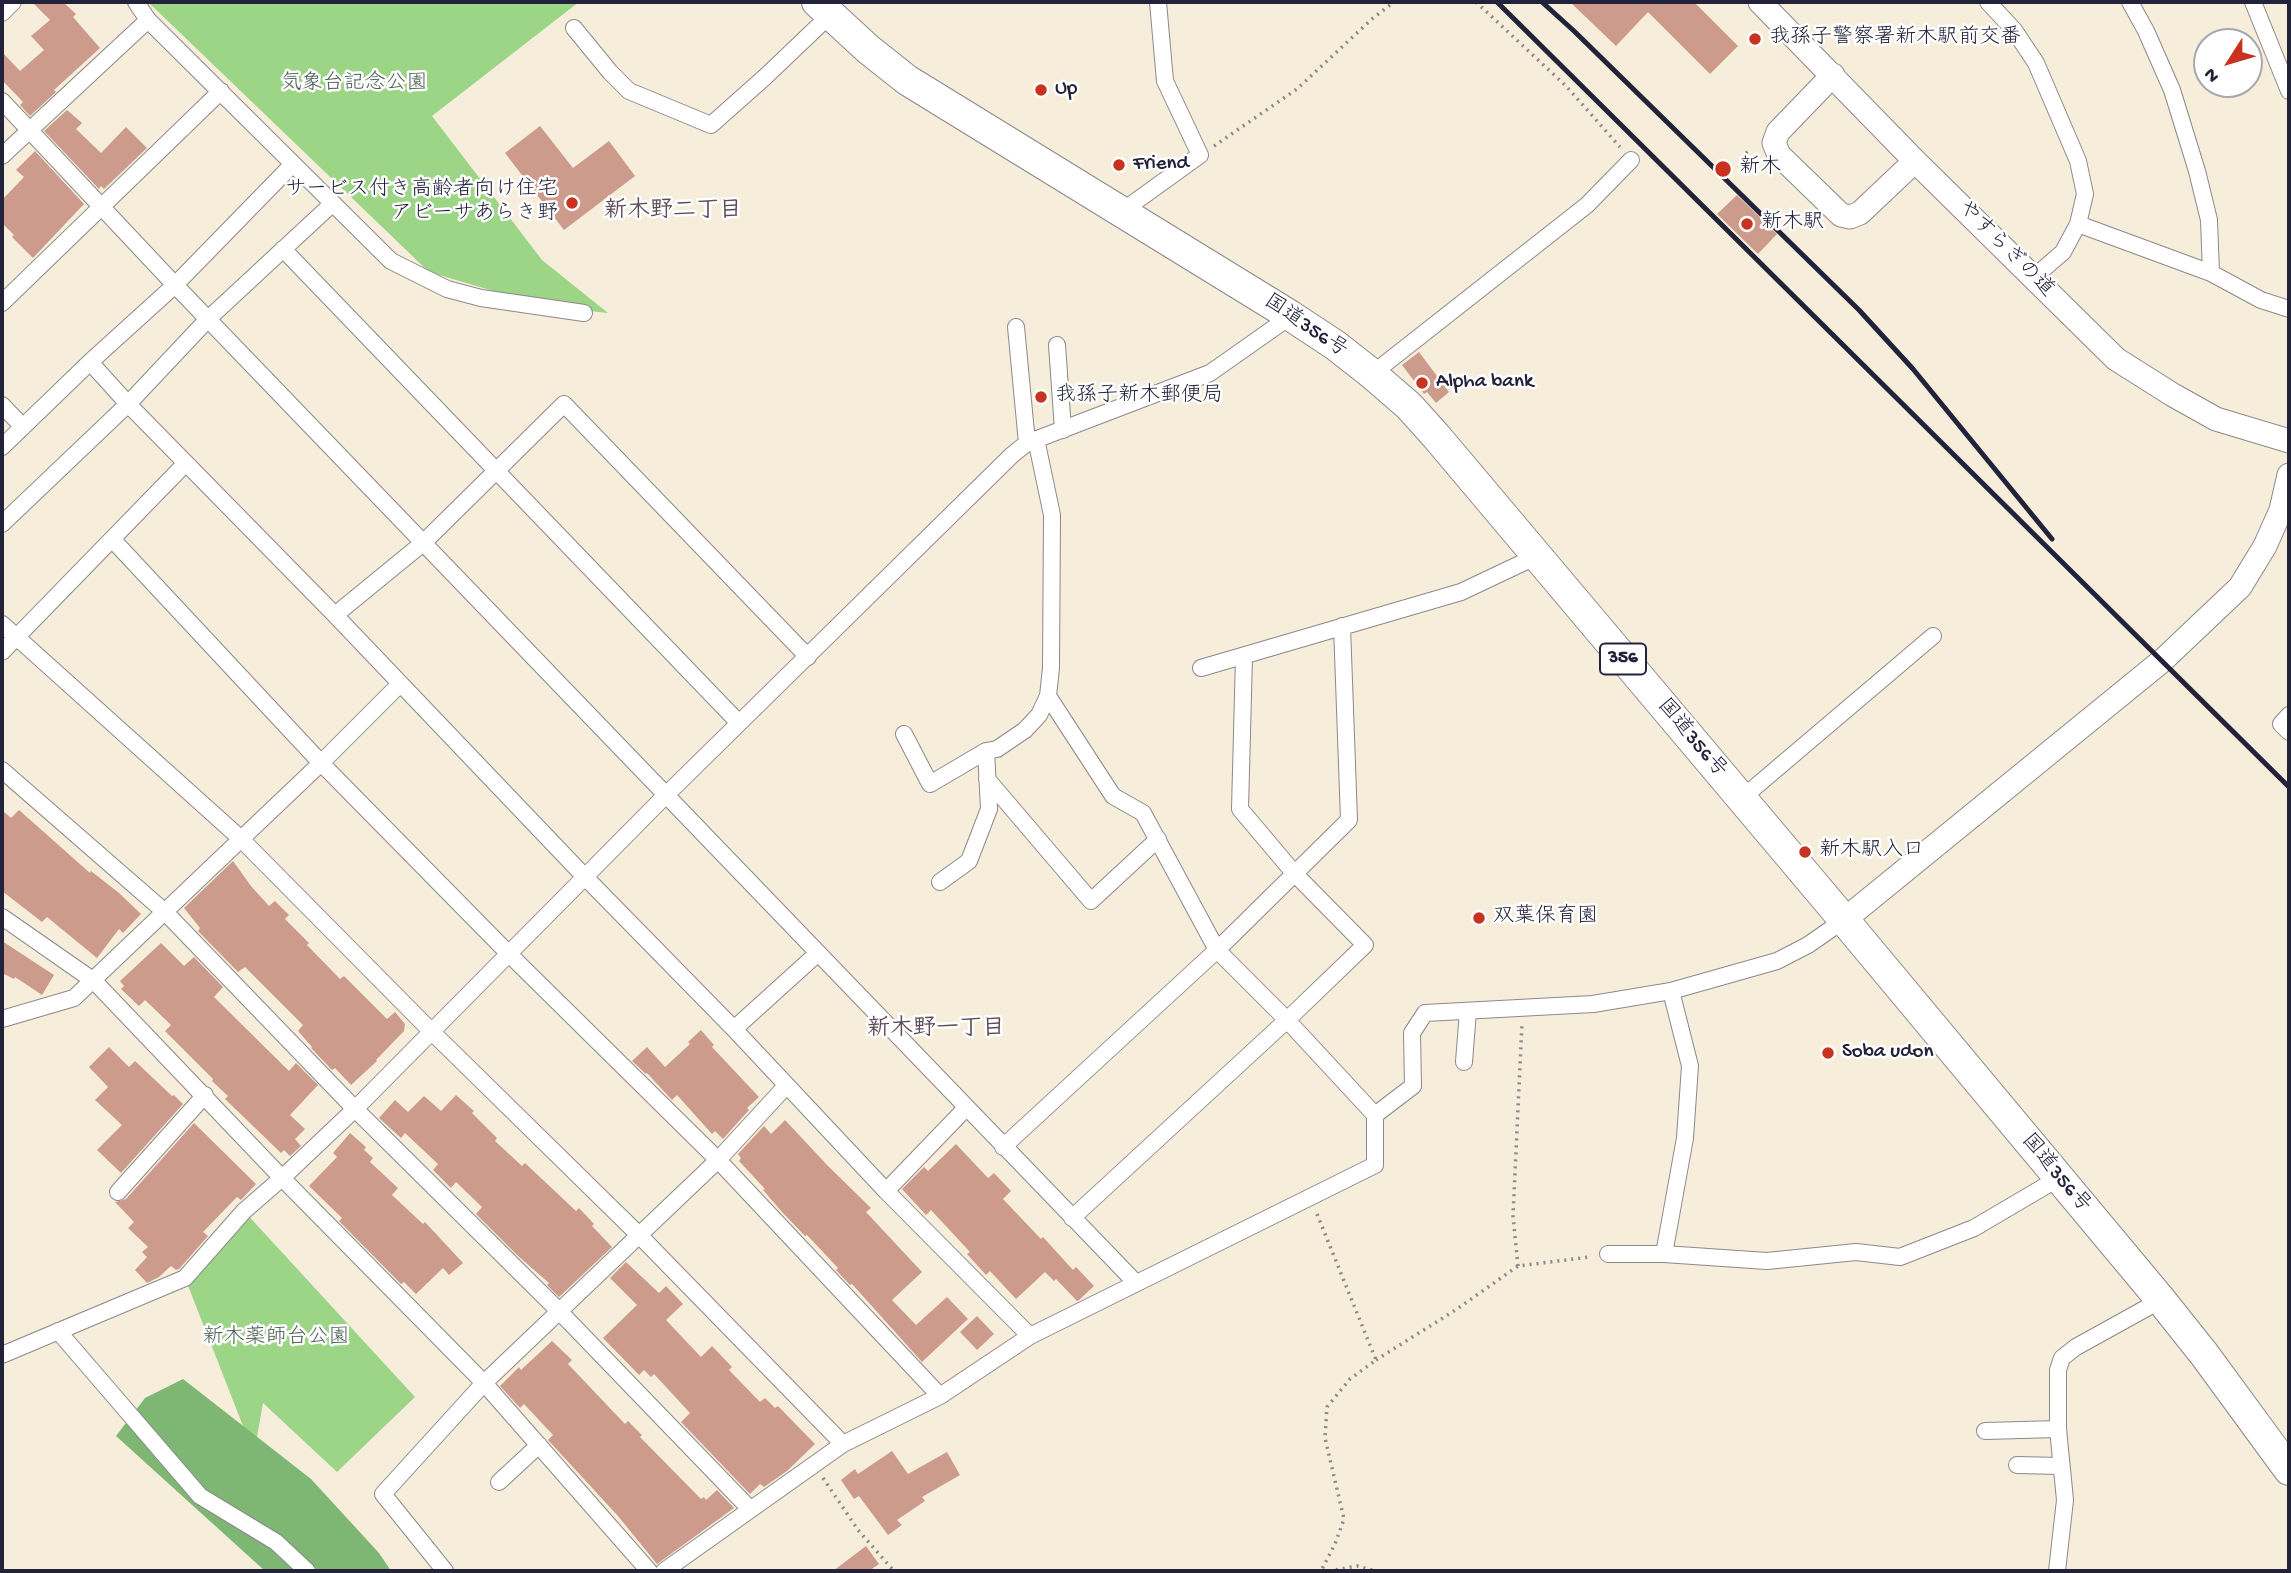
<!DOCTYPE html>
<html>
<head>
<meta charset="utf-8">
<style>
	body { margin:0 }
	#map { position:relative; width:2291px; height:1573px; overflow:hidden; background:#f6eedb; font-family:"Gochi Hand",sans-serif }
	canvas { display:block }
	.frame { position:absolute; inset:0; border:4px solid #22223b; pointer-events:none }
	.north { position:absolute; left:2193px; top:28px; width:70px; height:70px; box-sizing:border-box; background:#fff; border:2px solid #a7a7b1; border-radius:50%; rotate:233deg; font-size:19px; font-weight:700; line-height:28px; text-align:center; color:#22223b }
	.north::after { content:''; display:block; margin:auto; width:24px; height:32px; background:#c8321e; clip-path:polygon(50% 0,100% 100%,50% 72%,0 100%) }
</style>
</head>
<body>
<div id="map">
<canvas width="2291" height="1573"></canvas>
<div class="frame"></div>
<div class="north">N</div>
</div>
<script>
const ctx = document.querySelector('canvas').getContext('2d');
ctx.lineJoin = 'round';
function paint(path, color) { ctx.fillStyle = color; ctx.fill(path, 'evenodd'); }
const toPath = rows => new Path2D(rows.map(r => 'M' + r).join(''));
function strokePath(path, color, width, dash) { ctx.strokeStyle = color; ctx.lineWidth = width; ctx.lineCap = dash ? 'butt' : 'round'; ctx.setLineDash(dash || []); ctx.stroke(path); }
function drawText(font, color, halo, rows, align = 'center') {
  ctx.font = font + ' "Gochi Hand","Klee One",sans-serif'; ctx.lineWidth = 5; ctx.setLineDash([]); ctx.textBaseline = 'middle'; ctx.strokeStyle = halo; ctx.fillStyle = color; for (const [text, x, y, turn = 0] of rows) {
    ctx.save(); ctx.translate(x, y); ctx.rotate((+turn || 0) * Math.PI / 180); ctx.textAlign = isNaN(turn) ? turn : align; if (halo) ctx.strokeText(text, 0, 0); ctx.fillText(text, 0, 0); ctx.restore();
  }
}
paint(toPath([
	[148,2,579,2,432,116,542,260,608,313,544,306,429,272],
	[244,1211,415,1397,337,1472,263,1403,254,1454,185,1278]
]), '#9dd587');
paint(toPath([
	[183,1379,311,1479,379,1553,391,1571,265,1571,116,1436,145,1398]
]), '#7eb674');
paint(toPath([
	[32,2,63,2,76,14,73,17,100,48,54,90,56,92,30,116,20,105,23,102,2,80,2,52,20,71,44,50,31,36,50,20],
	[1570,2,1694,2,1738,46,1710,74,1648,12,1616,46],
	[67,110,82,123,76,129,101,153,126,127,147,148,104,189,101,186,99,189,44,131],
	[540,126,573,168,609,141,635,176,564,230,505,153],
	[35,151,84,204,33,258,12,237,14,235,2,223,2,200,24,177,16,170],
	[1737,195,1777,234,1758,254,1717,214],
	[1419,352,1449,392,1436,403,1427,392,1424,394,1402,365],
	[2,810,11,818,19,810,90,873,91,871,119,893,141,914,123,933,119,929,97,958,47,917,42,922,2,891],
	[233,861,251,886,269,906,275,901,289,915,285,919,309,943,307,945,340,979,344,976,387,1019,395,1012,405,1024,404,1031,376,1060,377,1061,351,1085,335,1068,332,1070,311,1048,312,1047,298,1031,303,1025,245,967,238,972,198,931,200,928,184,908],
	[2,941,54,975,42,995,15,977,14,979,2,973],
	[161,943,184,966,194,957,223,987,214,997,289,1071,296,1063,318,1085,290,1115,305,1129,295,1139,301,1146,290,1156,284,1150,281,1153,225,1099,228,1096,212,1081,213,1079,165,1031,171,1025,145,1000,139,1006,121,989,124,986,120,981],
	[701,1030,714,1045,712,1047,759,1097,747,1108,749,1110,723,1139,715,1131,712,1134,677,1095,672,1100,647,1073,646,1074,632,1061,647,1047,665,1067,690,1044,688,1042],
	[109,1047,129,1067,135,1061,172,1096,174,1095,183,1104,121,1173,97,1150,122,1125,95,1100,108,1087,89,1067],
	[456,1095,474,1111,472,1113,497,1138,495,1141,522,1166,525,1163,576,1211,579,1208,594,1224,592,1226,612,1247,559,1297,547,1285,549,1283,517,1255,476,1214,482,1207,456,1182,451,1188,433,1170,438,1164,405,1133,401,1138,379,1118,395,1100,408,1112,424,1096,441,1111],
	[785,1120,828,1166,871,1208,866,1212,922,1272,892,1300,916,1325,947,1297,968,1319,922,1362,852,1284,850,1285,836,1270,838,1268,807,1235,805,1236,782,1212,763,1190,765,1189,739,1161,741,1158,738,1154,764,1126,771,1134],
	[194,1123,256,1184,241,1200,237,1197,203,1232,208,1236,179,1269,176,1270,171,1266,159,1277,147,1283,135,1270,147,1257,142,1252,148,1247,128,1228,134,1222,115,1202,126,1199],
	[350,1133,366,1147,364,1150,373,1158,370,1162,398,1188,392,1195,423,1224,425,1222,463,1263,449,1275,443,1268,416,1294,404,1282,401,1284,339,1221,342,1218,309,1186,337,1157,333,1153],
	[956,1144,988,1178,994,1173,1011,1191,1003,1199,1041,1239,1043,1237,1073,1270,1076,1267,1094,1286,1079,1300,1077,1301,1056,1279,1054,1281,1045,1272,1016,1299,990,1271,986,1275,967,1254,970,1252,931,1210,926,1215,902,1189,924,1167,928,1171],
	[626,1262,659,1293,666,1286,683,1304,666,1320,701,1357,712,1346,732,1367,729,1370,760,1402,765,1398,775,1408,778,1406,815,1444,787,1471,764,1487,760,1484,750,1494,681,1422,690,1413,654,1374,651,1377,644,1370,639,1375,603,1338,637,1305,610,1278],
	[977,1316,994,1334,977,1350,960,1332],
	[552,1341,572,1360,568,1364,625,1424,628,1421,642,1435,640,1437,701,1499,704,1497,706,1500,717,1490,734,1508,657,1564,618,1516,548,1440,553,1435,524,1404,520,1408,500,1386,519,1367,521,1370],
	[892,1451,908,1474,947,1452,960,1475,922,1497,925,1501,897,1520,902,1525,888,1535,859,1496,854,1499,841,1480,855,1469,858,1474],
	[866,1546,879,1564,869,1571,833,1571]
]), '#cd9b8b');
const street = toPath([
	[136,2,148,20,391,261,447,289,481,298,584,313],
	[1988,2,2014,30,2036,63,2078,161,2085,194,2078,224,2063,252,2033,278],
	[2130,2,2146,31,2172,90,2197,171,2209,220,2211,273],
	[2253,2,2289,91],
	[2,13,13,2],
	[574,28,610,72,629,91,711,125,765,77,830,15],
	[2,101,175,285,1136,1283],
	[2,156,148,20],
	[1121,212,1200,155,1165,81,1158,2],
	[2078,224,2211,273,2261,300,2289,309],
	[283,249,739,723],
	[2,303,221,91],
	[1016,327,1027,443],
	[1057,345,1063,430],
	[90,362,128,404,335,615,585,877,734,1029,886,1191,1030,1336],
	[1372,374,1587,205,1631,160],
	[2,405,23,427],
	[2,447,90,362,175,285,293,164],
	[2,524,128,404,208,319,332,204],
	[112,539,321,763,510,955,718,1160,940,1396],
	[335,615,423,543,564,404,808,657],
	[2,624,240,838,432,1032,639,1235,843,1444],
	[2,652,186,463],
	[1201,668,1461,592,1537,556],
	[1048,696,1113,796,1143,813,1217,950,1287,1020,1375,1115],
	[2289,715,2281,724,2289,732],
	[904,734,930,784,986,751,997,749,1025,730,1039,715,1048,696,1051,668,1052,515,1036,439],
	[2,770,165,912,355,1109,559,1311,750,1509],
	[987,779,1091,901,1158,839],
	[1741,799,1933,636],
	[940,882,969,861,989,809,986,751],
	[2,917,94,981,282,1178,484,1383,649,1571],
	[2,1019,74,998,321,763,400,684],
	[734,1029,818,953],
	[1464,1062,1468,1011],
	[1003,1147,1217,950,1349,820,1342,626],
	[886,1191,966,1108],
	[118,1192,205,1095],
	[1072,1218,1287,1020,1365,945,1294,873,1240,809,1244,657],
	[1608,1254,1664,1254,1767,1261,1856,1252,1900,1257,1974,1228,2059,1178],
	[1664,1254,1685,1138,1690,1066,1671,991],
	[58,1331,200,1496,276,1542,307,1571],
	[2,1355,185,1278,244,1211,282,1178,355,1109,666,795,1012,455,1027,443,1210,373,1291,316],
	[1985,1431,2058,1429],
	[2017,1465,2060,1466],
	[499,1482,539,1445],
	[445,1571,383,1494,484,1383,718,1160,786,1086],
	[664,1571,843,1444,940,1396,1030,1336,1375,1165,1375,1115,1413,1086,1412,1033,1425,1013,1593,1004,1671,991,1777,961,1808,945,1844,920],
	[2057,1571,2065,1500,2058,1429,2058,1370,2062,1358,2076,1347,2161,1300]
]);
const secondary = toPath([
	[1760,2,1915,161,2116,359,2173,395,2216,419,2289,441],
	[1833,75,1778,132,1774,143,1779,155,1841,215,1850,217,1860,213,1915,161],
	[1844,920,2163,660,2240,587,2265,546,2281,510,2289,475]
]);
const highway = toPath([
	[817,2,868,49,907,80,1291,316,1335,345,1372,374,1409,406,1436,436,1844,920,2161,1300,2204,1354,2289,1470]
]);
strokePath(street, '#8c888b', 18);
strokePath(secondary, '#8c888b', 25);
strokePath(highway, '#8c888b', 32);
strokePath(toPath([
	[1476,2,1566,86,1620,147],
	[1214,146,1297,89,1373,18,1394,2],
	[1746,153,1751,149],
	[1317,1214,1376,1360,1350,1379,1327,1407,1325,1438,1344,1519,1335,1544,1321,1571],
	[1518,1266,1513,1216,1522,1023],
	[1376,1360,1457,1309,1518,1266,1590,1257],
	[823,1478,858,1530,894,1571],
	[1329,1571,1357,1566,1376,1571]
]), '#8c888b', 3.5, [2, 5]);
strokePath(street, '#fff', 16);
strokePath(secondary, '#fff', 23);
strokePath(highway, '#fff', 30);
strokePath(toPath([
	[1497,2,2289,787],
	[1542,2,1574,31,1859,310,1913,369,2052,539]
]), '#22223b', 5);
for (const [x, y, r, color] of [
	[1755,39,7,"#c8321e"],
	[1041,90,7,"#c8321e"],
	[1119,165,7,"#c8321e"],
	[1723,169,9,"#c8321e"],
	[572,203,7,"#c8321e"],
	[1747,224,7,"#c8321e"],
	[1422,383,7,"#c8321e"],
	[1041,397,7,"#c8321e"],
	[1805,852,7,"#c8321e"],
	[1479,918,7,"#c8321e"],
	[1828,1053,7,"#c8321e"]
]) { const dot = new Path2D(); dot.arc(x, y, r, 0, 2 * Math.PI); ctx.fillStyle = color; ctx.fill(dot); strokePath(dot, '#fff', 2.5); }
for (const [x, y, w] of [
	[1623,659,46]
]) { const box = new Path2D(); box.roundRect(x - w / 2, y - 15.5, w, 31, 5); ctx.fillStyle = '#fff'; ctx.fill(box); strokePath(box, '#22223b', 2); }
drawText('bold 19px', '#22223b', null, [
	["356",1623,659]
]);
drawText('21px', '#22223b', '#fff', [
	["我孫子警察署新木駅前交番",1769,39],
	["Up",1055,90],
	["Friend",1133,165],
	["新木",1739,169],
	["サービス付き高齢者向け住宅",558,191,"right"],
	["アビーサあらき野",558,215,"right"],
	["新木駅",1761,224],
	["Alpha bank",1436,383],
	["我孫子新木郵便局",1055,397],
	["新木駅入口",1819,852],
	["双葉保育園",1493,918],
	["Soba udon",1842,1053]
], 'left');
drawText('21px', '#4d6156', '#fff', [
	["気象台記念公園",354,85],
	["新木薬師台公園",276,1339]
]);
drawText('21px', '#22223b', '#fff', [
	["やすらぎの道",2005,250,45],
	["国道356号",1305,327,34],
	["国道356号",1691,739,50],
	["国道356号",2055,1174,50]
]);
drawText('bold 23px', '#5e4c57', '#fff', [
	["新木野二丁目",673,212],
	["新木野一丁目",936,1030]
]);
</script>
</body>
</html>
